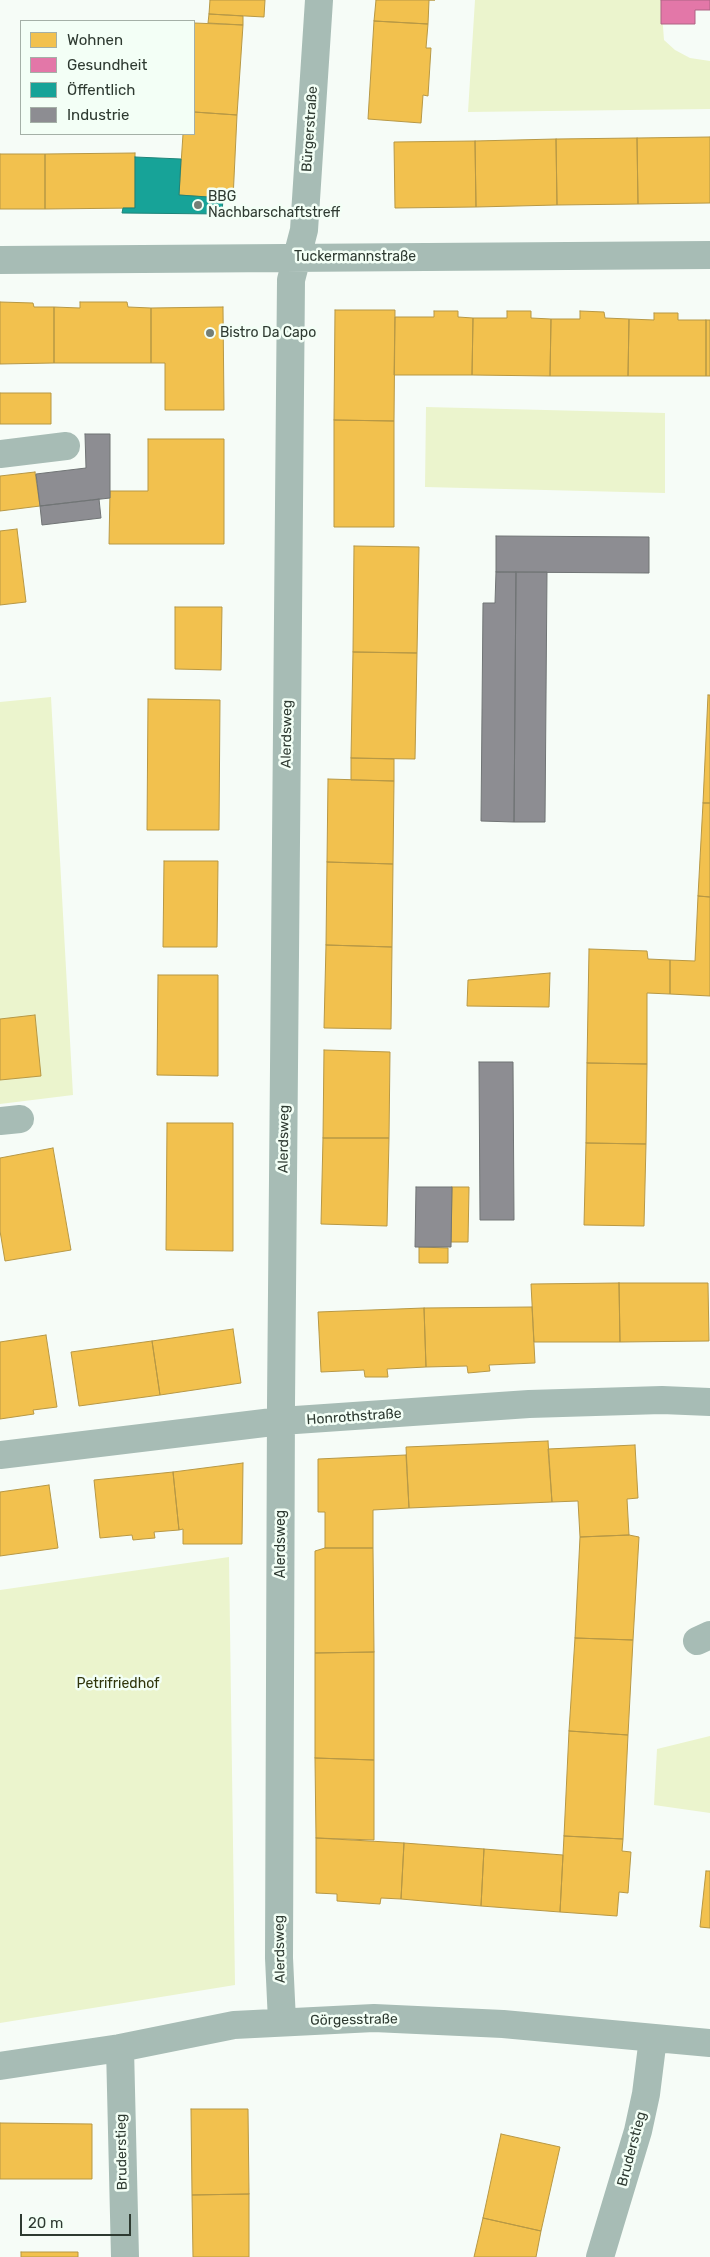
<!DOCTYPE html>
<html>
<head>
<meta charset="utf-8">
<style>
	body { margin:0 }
	#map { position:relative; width:710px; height:2257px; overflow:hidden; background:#f6fcf7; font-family:Rubik,sans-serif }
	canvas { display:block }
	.legend { position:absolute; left:20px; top:20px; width:175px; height:115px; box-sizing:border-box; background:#f3fff6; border:1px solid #a4b0a7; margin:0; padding:6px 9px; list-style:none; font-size:15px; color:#2e3a31 }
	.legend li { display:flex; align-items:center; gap:10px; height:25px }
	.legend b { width:25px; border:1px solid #a4b0a7 }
	.scale { position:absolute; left:20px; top:2214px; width:111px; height:22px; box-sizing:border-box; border:2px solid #2e3a31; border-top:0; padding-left:6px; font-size:15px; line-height:18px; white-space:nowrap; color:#2e3a31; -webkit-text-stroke:4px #f3fff6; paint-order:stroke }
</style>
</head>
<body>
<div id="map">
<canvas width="710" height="2257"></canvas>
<ul class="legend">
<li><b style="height:14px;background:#f2c14e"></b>Wohnen</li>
<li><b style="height:14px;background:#e377a8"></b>Gesundheit</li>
<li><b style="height:14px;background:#17a398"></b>Öffentlich</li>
<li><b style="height:14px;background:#8d8d92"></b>Industrie</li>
</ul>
<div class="scale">20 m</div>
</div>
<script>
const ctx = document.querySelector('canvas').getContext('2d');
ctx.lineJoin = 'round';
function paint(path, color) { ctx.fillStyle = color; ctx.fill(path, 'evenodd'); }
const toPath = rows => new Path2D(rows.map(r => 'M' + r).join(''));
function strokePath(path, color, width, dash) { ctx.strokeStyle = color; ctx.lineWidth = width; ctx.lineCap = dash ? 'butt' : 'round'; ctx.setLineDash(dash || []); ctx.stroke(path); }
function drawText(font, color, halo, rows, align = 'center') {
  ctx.font = font + ' Rubik,sans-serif'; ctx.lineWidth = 5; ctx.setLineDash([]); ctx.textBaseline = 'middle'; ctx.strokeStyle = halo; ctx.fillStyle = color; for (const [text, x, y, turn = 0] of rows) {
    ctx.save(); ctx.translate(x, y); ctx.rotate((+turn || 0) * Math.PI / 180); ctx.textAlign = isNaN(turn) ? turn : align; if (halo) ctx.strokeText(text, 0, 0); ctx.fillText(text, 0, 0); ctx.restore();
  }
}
paint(toPath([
	[475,0,661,0,664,40,675,50,690,58,710,61,710,109,468,112],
	[426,407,665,413,665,493,425,487],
	[51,697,73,1095,0,1104,0,702],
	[229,1557,235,1985,0,2023,0,1590],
	[710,1736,710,1813,654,1805,657,1749]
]), '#ebf4cd');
const homes = toPath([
	[210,0,265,0,264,17,209,14,210,0],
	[376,0,435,0,429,0,428,24,374,21,376,0],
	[209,14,243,16,243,25,208,23,209,14],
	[374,21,428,24,426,48,431,48,428,96,423,95,421,123,368,119,374,21],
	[194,23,243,25,237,115,194,112,194,23],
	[194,112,237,115,233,199,179,195,183,134,194,134,194,112],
	[710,137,710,203,638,204,637,138,710,137],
	[637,138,638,204,557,205,556,139,637,138],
	[556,139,557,205,476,207,475,141,556,139],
	[475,141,476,207,395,208,394,142,475,141],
	[135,153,135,208,45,209,45,154,135,153],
	[0,154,45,154,45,209,0,209,0,154],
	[0,302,33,303,34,307,54,307,54,363,0,364,0,302],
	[80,302,127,302,128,307,151,308,151,363,54,363,54,307,80,308,80,302],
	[223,307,224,410,165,410,165,363,151,363,151,308,223,307],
	[335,310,395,310,394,421,334,420,335,310],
	[434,311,458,311,458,317,473,318,472,375,394,375,395,317,434,317,434,311],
	[507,311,531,311,531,318,551,319,550,376,472,375,473,318,507,318,507,311],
	[580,311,604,312,605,318,629,319,628,376,550,376,551,319,580,319,580,311],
	[654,313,678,313,678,320,706,320,706,376,628,376,629,319,654,320,654,313],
	[706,320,710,320,710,376,706,376,706,320],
	[0,393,51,393,51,424,0,424,0,393],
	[334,420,394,421,394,527,334,527,334,420],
	[148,439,224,439,224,544,109,544,110,491,148,491,148,439],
	[35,472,40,506,0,511,0,476,35,472],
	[17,529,26,602,0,605,0,531,17,529],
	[354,546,419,547,417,653,353,652,354,546],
	[175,607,222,607,221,670,175,669,175,607],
	[353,652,417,653,415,759,351,758,353,652],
	[708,695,710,695,710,803,703,803,708,695],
	[148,699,220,700,219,830,147,830,148,699],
	[351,758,394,759,394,781,351,780,351,758],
	[328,779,394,781,393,864,327,862,328,779],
	[703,803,710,803,710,897,698,896,703,803],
	[164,861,218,861,217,947,163,947,164,861],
	[327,862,393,864,392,947,326,945,327,862],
	[698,896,710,897,710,996,670,994,670,960,695,961,698,896],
	[326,945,392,947,391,1029,324,1028,326,945],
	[589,949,647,951,648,959,670,960,670,994,647,993,647,1064,587,1063,589,949],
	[550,973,549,1007,467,1006,468,980,550,973],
	[158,975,218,975,218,1076,157,1075,158,975],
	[35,1015,41,1076,0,1080,0,1019,35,1015],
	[324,1050,390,1052,389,1138,323,1138,324,1050],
	[587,1063,647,1064,646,1144,586,1143,587,1063],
	[167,1123,233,1123,233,1251,166,1250,167,1123],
	[323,1138,389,1138,387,1226,321,1224,323,1138],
	[586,1143,646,1144,644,1226,584,1225,586,1143],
	[53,1148,71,1250,5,1261,0,1231,0,1158,53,1148],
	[452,1187,469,1187,468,1242,451,1242,452,1187],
	[419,1247,448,1248,448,1263,419,1263,419,1247],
	[619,1283,708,1283,709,1341,620,1342,619,1283],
	[619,1283,620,1342,534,1342,531,1284,619,1283],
	[532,1307,535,1363,489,1365,490,1371,468,1373,467,1366,426,1367,424,1308,532,1307],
	[424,1308,426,1367,387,1369,388,1377,365,1377,364,1370,321,1372,318,1312,424,1308],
	[233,1329,241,1383,160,1395,152,1341,233,1329],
	[46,1335,57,1407,33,1410,34,1414,0,1419,0,1342,46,1335],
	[152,1341,160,1395,79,1406,71,1352,152,1341],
	[548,1441,552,1502,409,1508,406,1447,548,1441],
	[635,1445,638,1498,627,1499,629,1535,580,1537,578,1501,552,1502,548,1449,635,1445],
	[406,1455,409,1508,373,1510,373,1548,325,1548,325,1512,318,1512,318,1459,406,1455],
	[243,1463,242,1544,183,1544,183,1529,179,1530,173,1472,243,1463],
	[173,1472,179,1530,154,1532,155,1538,143,1539,133,1540,132,1535,100,1538,94,1480,173,1472],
	[49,1485,58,1548,0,1556,0,1492,49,1485],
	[629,1535,639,1537,633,1640,575,1638,580,1537,629,1535],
	[325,1548,373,1548,374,1652,315,1653,315,1551,325,1548],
	[575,1638,633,1640,628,1735,569,1731,575,1638],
	[374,1652,374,1760,315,1758,315,1653,374,1652],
	[569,1731,628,1735,623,1839,564,1836,569,1731],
	[315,1758,374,1760,374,1840,316,1838,315,1758],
	[564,1836,623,1839,622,1851,631,1852,628,1893,619,1892,617,1916,560,1912,564,1836],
	[316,1838,404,1843,401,1899,381,1898,380,1904,337,1901,337,1894,316,1893,316,1838],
	[404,1843,484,1849,481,1906,401,1899,404,1843],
	[484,1849,563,1855,560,1912,481,1906,484,1849],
	[706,1871,710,1871,710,1928,700,1927,706,1871],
	[191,2109,248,2109,249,2194,192,2195,191,2109],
	[0,2123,92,2124,92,2179,0,2179,0,2123],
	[501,2134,560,2147,541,2231,483,2218,501,2134],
	[249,2194,249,2257,193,2257,192,2195,249,2194],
	[483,2218,541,2231,536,2257,474,2257,483,2218],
	[21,2252,78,2252,78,2257,21,2257,21,2252]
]);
paint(homes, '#f2c14e');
strokePath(homes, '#b79845', 1);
const health = toPath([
	[661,0,710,0,710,10,695,10,695,24,661,24,661,0]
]);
paint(health, '#e377a8');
strokePath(health, '#ad6584', 1);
const public = toPath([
	[135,157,181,159,179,195,223,198,222,214,122,213,123,208,135,208,135,157]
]);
paint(public, '#17a398');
strokePath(public, '#1e8479', 1);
const industry = toPath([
	[85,434,110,434,110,498,40,506,36,474,86,468,85,434],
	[99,499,101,518,42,525,40,506,99,499],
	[496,536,649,537,649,573,496,572,496,536],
	[496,572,516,572,514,822,481,821,483,603,495,603,496,572],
	[516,572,547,572,545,822,514,822,516,572],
	[479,1062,513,1062,514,1220,480,1220,479,1062],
	[416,1187,452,1187,451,1247,415,1247,416,1187]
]);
paint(industry, '#8d8d92');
strokePath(industry, '#707475', 1);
strokePath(toPath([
	[0,260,710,255],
	[0,454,66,446],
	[0,1121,20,1119],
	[0,1455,281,1421,529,1404,662,1400,710,1402],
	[697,1641,710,1635],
	[282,2021,279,1958,281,1403,291,280,304,230,319,0],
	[120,2048,125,2257],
	[0,2066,120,2048,234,2025,374,2018,503,2024,710,2043],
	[600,2257,638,2131,646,2094,653,2038]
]), '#a7bcb5', 28);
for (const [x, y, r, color] of [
	[198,205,5,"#747e76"],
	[210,333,5,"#747e76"]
]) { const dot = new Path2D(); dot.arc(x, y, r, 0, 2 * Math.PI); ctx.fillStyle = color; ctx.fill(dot); strokePath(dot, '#f3fff6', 2); }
drawText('14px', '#2e3a31', '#f3fff6', [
	["Bürgerstraße",310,129,-86],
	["Tuckermannstraße",355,257],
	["Alerdsweg",287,734,-89],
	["Alerdsweg",284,1139,-89],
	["Honrothstraße",354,1417,-4],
	["Alerdsweg",281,1544,-90],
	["Alerdsweg",280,1949,-91],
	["Görgesstraße",354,2020,-1],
	["Bruderstieg",632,2149,-75],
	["Bruderstieg",122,2152,-91]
]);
drawText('14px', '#2e3a31', '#f3fff6', [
	["BBG",208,197],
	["Nachbarschaftstreff",208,213],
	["Bistro Da Capo",220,333]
], 'left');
drawText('14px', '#30350b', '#f3fff6', [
	["Petrifriedhof",118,1684]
]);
</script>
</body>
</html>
